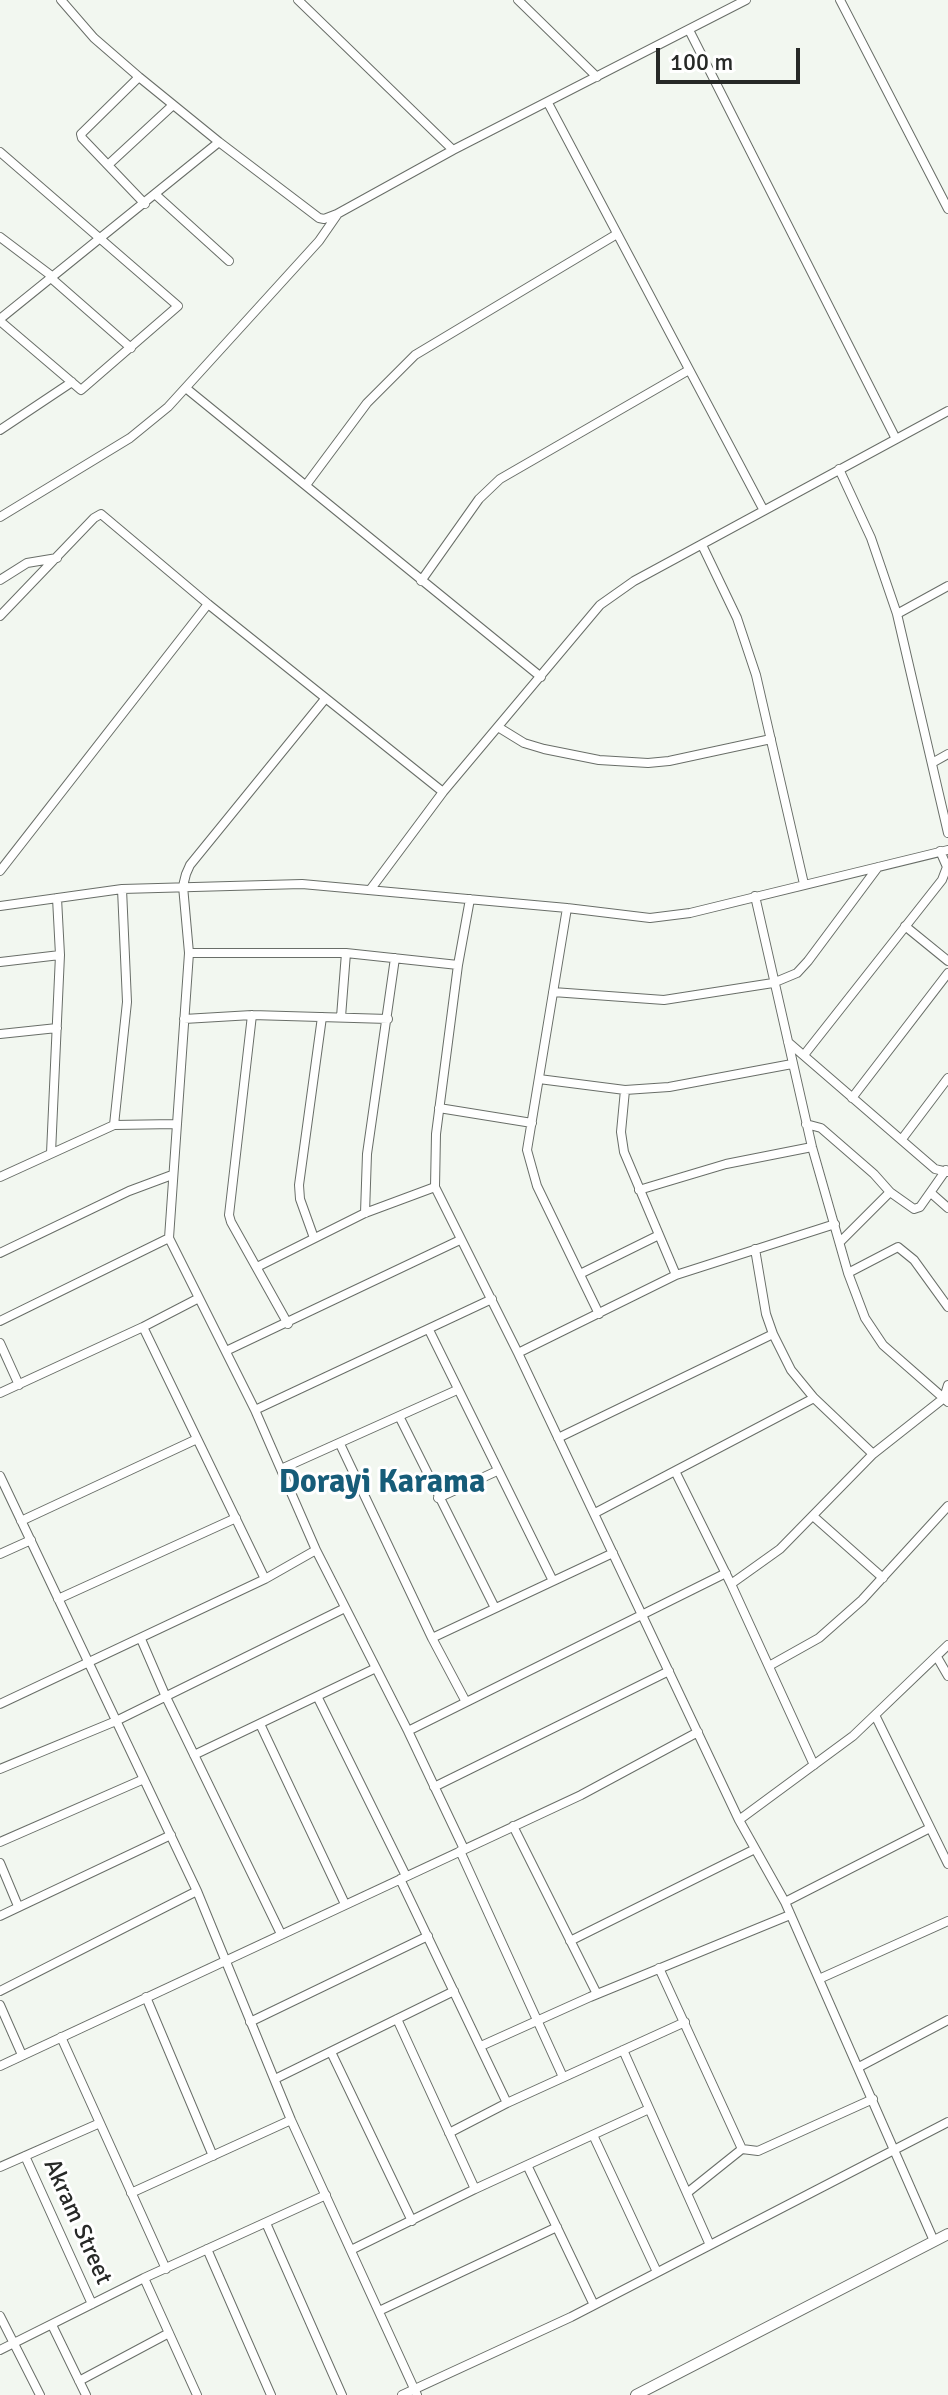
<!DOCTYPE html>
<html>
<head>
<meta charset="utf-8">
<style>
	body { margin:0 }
	#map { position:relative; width:948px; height:2395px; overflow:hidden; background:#f2f7f0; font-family:Signika,sans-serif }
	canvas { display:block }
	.scale { position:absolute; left:656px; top:48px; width:144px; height:36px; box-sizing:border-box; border:4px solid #272927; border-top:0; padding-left:10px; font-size:24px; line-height:28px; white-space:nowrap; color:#272927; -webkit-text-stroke:6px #fff; paint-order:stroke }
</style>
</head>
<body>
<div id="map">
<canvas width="948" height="2395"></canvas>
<div class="scale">100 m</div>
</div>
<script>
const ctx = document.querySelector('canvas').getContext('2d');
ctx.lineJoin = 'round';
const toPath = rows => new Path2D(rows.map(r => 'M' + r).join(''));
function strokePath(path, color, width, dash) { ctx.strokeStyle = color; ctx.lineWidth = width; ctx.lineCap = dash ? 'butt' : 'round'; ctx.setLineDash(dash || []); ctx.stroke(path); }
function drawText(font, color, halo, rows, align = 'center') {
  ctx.font = font + ' Signika,sans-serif'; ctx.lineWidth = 6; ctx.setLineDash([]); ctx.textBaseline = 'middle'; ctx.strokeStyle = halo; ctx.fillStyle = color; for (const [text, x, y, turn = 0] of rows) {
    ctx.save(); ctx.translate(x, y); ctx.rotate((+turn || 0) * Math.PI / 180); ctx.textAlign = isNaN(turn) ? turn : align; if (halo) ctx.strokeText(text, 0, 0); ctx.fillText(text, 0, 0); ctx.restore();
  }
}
const minor = toPath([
	[61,0,94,38,139,77,219,142,319,218,324,219,337,214,453,150,746,0],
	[298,0,453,150],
	[518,0,597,77],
	[840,0,948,209],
	[689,30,896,439],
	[139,77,81,134,82,138,145,204],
	[548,103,763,509],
	[0,152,178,306,81,390,0,321],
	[108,165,173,105],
	[156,195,229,261],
	[0,237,53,277],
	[51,278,131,348],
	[0,319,219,142],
	[187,389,541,677],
	[0,430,72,382],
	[839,469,871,538,897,614,948,833],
	[306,485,367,403,415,355,617,234],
	[0,517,130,438,168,407,319,241,337,215],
	[702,545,737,618,756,675,804,884],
	[0,580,27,563,57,558],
	[421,581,479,499,500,479,689,370],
	[897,614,948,586],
	[0,616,94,518,101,514,208,604,443,792],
	[325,699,190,865,186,874,183,886,189,953,169,1238,255,1410,316,1550,408,1731,464,1849],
	[498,727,524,743,544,749,599,760,648,763,669,761,771,739],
	[932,763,948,754],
	[0,871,208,604],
	[370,890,443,792,600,605,634,581,948,411],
	[755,896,812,1147,848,1273,865,1318,883,1345,948,1402],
	[470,899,458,965,436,1134,435,1187,518,1353,739,1820,785,1902,934,2241],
	[0,906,122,889,302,884,567,908,650,918,690,913,948,850],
	[567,908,527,1150,537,1186,599,1314],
	[905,926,948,961],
	[189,953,346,953,458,965],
	[0,962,60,955],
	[553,992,664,1000,773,983,797,973,808,961,878,867],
	[252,1015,229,1215,231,1222,288,1324],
	[341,1017,346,953],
	[184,1019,252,1015,388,1019],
	[0,1034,57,1028],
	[788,1042,935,1169,948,1172],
	[804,1055,942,880,947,867,940,851],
	[539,1079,625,1090,669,1087,792,1064],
	[625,1090,621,1132,624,1152,676,1275],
	[852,1098,948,973],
	[439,1108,532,1123],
	[806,1124,821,1128,874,1174,890,1192,914,1209,920,1207,946,1170],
	[114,1125,127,1002,122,889],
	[902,1139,948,1078],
	[51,1153,60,955,57,898],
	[0,1177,114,1125,175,1124],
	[639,1190,726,1164,812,1147],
	[931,1193,948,1208],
	[365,1213,367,1154,395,958],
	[314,1238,300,1199,299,1185,322,1017],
	[840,1242,890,1192],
	[755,1249,766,1314,773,1334,791,1370,814,1398,873,1454],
	[0,1253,129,1191,172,1175],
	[257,1267,365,1213,435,1187],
	[848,1273,898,1247,914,1260,948,1307],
	[580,1274,659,1235],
	[0,1321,169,1238],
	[143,1327,265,1579],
	[429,1330,553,1581],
	[0,1343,19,1385],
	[226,1351,460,1240],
	[518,1353,676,1275,835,1224],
	[0,1393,143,1327,199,1298],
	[255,1410,492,1299],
	[399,1416,495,1608],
	[558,1438,773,1334],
	[340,1444,432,1638,466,1702],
	[281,1469,457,1390],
	[675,1471,731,1584,814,1765],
	[0,1476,197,1891,291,2120,417,2395],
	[438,1498,497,1471],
	[595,1513,814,1398],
	[813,1516,883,1578],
	[21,1521,197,1439],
	[0,1554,31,1540],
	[731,1584,780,1549,873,1454,944,1398,948,1385],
	[58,1599,236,1518],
	[432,1638,613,1553],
	[141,1639,166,1697,281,1934],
	[937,1657,948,1676],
	[769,1666,819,1638,862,1600,948,1506],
	[318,1698,406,1876],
	[0,1704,265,1579,316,1550],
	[875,1715,948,1864],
	[260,1724,345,1904],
	[408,1731,726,1573],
	[194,1755,376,1668],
	[0,1769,116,1721,345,1608],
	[434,1787,669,1671],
	[739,1820,853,1736,948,1645],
	[513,1826,597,1994],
	[0,1842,144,1779],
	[460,1851,563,2077],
	[0,1863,18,1906],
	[400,1879,507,2103],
	[785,1902,930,1828],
	[0,1916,171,1835],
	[570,1941,755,1849],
	[659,1968,742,2149],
	[819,1979,948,1921],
	[0,1991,197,1891],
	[146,1997,213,2156],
	[0,2005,22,2055],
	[397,2019,475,2189],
	[250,2022,428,1936],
	[61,2037,166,2269],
	[481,2046,590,1997,790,1915],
	[623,2050,710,2245],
	[331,2052,412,2221],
	[0,2066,581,1795,698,1732],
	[859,2067,948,2020],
	[275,2079,454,1991],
	[449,2133,507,2103,685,2022],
	[593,2135,657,2272],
	[25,2156,92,2304],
	[527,2165,594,2305],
	[0,2167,100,2123],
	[131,2193,291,2120],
	[687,2193,742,2149,758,2151,873,2099],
	[266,2223,342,2395],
	[207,2249,271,2395],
	[351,2250,475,2189,649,2109],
	[144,2278,197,2395],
	[379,2311,557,2227],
	[0,2316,40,2395],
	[52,2325,86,2395],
	[0,2350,144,2278,326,2195],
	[79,2381,169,2333],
	[402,2395,571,2317,948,2122]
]);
const tertiary = toPath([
	[636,2395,948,2234]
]);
strokePath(minor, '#696e68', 10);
strokePath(tertiary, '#696e68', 12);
strokePath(minor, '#fff', 8);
strokePath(tertiary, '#fff', 10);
drawText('24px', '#272927', '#fff', [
	["Akram Street",77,2222,66]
]);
drawText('bold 32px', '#165c78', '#fff', [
	["Dorayi Karama",382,1484]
]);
</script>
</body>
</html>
